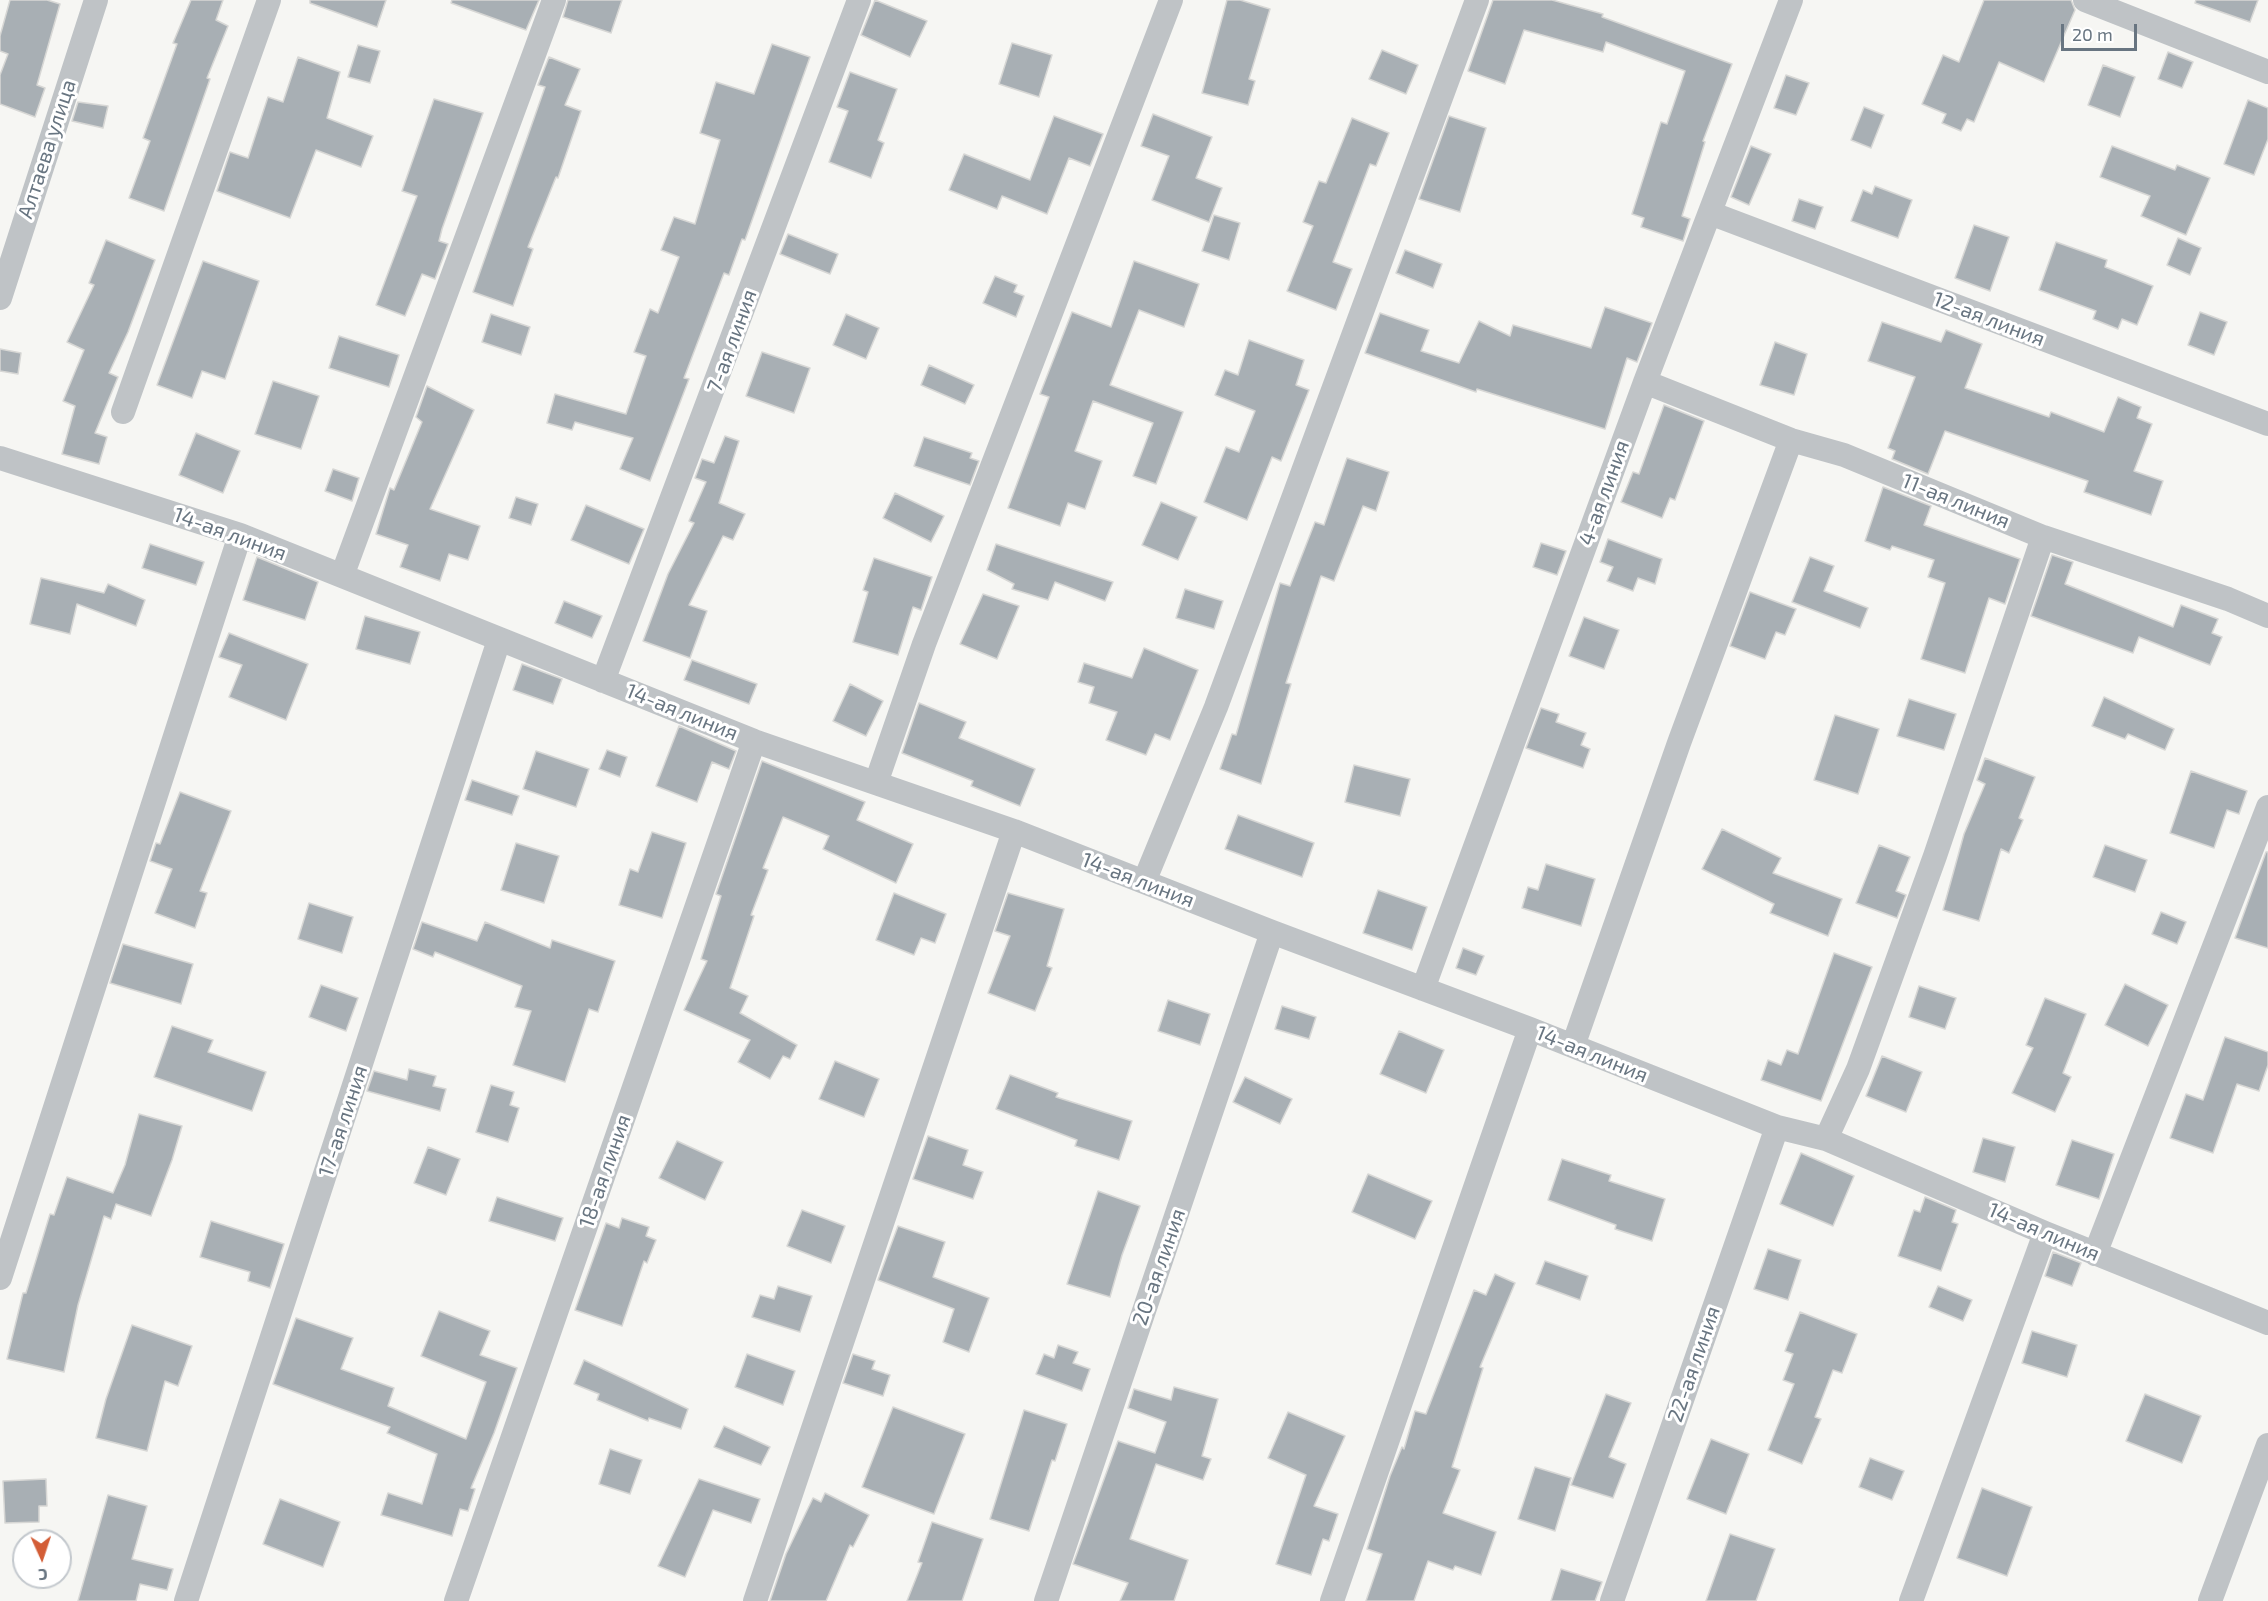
<!DOCTYPE html>
<html>
<head>
<meta charset="utf-8">
<style>
	body { margin:0 }
	#map { position:relative; width:2268px; height:1601px; overflow:hidden; background:#f6f6f3; font-family:"Exo 2",sans-serif }
	canvas { display:block }
	.north { position:absolute; left:12px; top:1529px; width:60px; height:60px; box-sizing:border-box; background:#fff; border:2px solid #c3c8cd; border-radius:50%; rotate:177deg; font-size:16px; font-weight:700; line-height:24px; text-align:center; color:#687581 }
	.north::after { content:''; display:block; margin:auto; width:21px; height:27px; background:#d35d36; clip-path:polygon(50% 0,100% 100%,50% 72%,0 100%) }
	.scale { position:absolute; left:2061px; top:24px; width:76px; height:27px; box-sizing:border-box; border:3px solid #687581; border-top:0; padding-left:8px; font-size:18px; line-height:21px; white-space:nowrap; color:#687581; -webkit-text-stroke:4px #fff; paint-order:stroke }
</style>
</head>
<body>
<div id="map">
<canvas width="2268" height="1601"></canvas>
<div class="north">С</div>
<div class="scale">20 m</div>
</div>
<script>
const ctx = document.querySelector('canvas').getContext('2d');
ctx.lineJoin = 'round';
function paint(path, color) { ctx.fillStyle = color; ctx.fill(path, 'evenodd'); }
const toPath = rows => new Path2D(rows.map(r => 'M' + r).join(''));
function strokePath(path, color, width, dash) { ctx.strokeStyle = color; ctx.lineWidth = width; ctx.lineCap = dash ? 'butt' : 'round'; ctx.setLineDash(dash || []); ctx.stroke(path); }
function drawText(font, color, halo, rows, align = 'center') {
  ctx.font = font + ' "Exo 2",sans-serif'; ctx.lineWidth = 6; ctx.setLineDash([]); ctx.textBaseline = 'middle'; ctx.strokeStyle = halo; ctx.fillStyle = color; for (const [text, x, y, turn = 0] of rows) {
    ctx.save(); ctx.translate(x, y); ctx.rotate((+turn || 0) * Math.PI / 180); ctx.textAlign = isNaN(turn) ? turn : align; if (halo) ctx.strokeText(text, 0, 0); ctx.fillText(text, 0, 0); ctx.restore();
  }
}
const building = toPath([
	[10,0,47,0,60,4,37,85,45,88,35,117,0,104,0,75,8,54,0,51,0,36,10,0],
	[191,0,223,0,216,20,228,26,207,78,210,79,164,211,129,198,150,141,143,138,177,44,173,43,191,0],
	[310,0,386,0,377,27,310,3,310,0],
	[452,0,539,0,526,30,451,3,452,0],
	[568,0,622,0,611,33,563,17,568,0],
	[875,0,927,21,910,57,861,35,875,0],
	[1227,0,1240,0,1270,9,1249,79,1255,81,1248,105,1202,93,1227,0],
	[1493,0,1552,0,1603,14,1602,17,1732,64,1703,141,1705,142,1682,216,1690,219,1683,241,1641,227,1644,218,1632,214,1661,122,1667,124,1685,71,1606,42,1603,52,1524,30,1505,84,1468,71,1493,0],
	[1984,0,2071,0,2075,10,2044,82,1999,62,1974,122,1967,119,1961,131,1942,123,1946,114,1922,104,1943,55,1959,62,1984,0],
	[2196,0,2258,0,2250,22,2195,3,2196,0],
	[1012,43,1052,55,1039,97,999,84,1012,43],
	[772,44,810,57,745,240,742,239,729,275,724,273,684,378,689,379,650,481,620,469,633,438,575,422,572,430,547,423,555,394,626,414,646,356,634,352,650,309,658,313,679,257,661,250,674,217,695,224,720,140,700,133,716,82,754,94,772,44],
	[358,45,380,51,370,83,348,77,358,45],
	[1382,50,1418,65,1406,94,1369,79,1382,50],
	[2168,52,2193,62,2182,88,2158,79,2168,52],
	[298,57,340,72,327,118,373,136,361,167,316,150,290,218,217,191,230,152,248,158,268,97,283,102,298,57],
	[549,57,580,69,565,105,581,111,558,178,556,177,528,247,533,249,513,306,473,292,545,87,538,85,549,57],
	[2103,65,2135,77,2120,117,2088,105,2103,65],
	[850,72,897,89,878,140,884,143,871,178,829,162,848,111,837,107,850,72],
	[1786,75,1809,83,1796,115,1774,108,1786,75],
	[434,99,483,113,442,229,439,241,448,244,435,279,422,274,405,316,376,305,417,196,402,191,434,99],
	[2248,100,2268,108,2268,139,2254,175,2224,164,2248,100],
	[78,102,108,106,103,128,72,121,78,102],
	[1864,107,1884,115,1871,148,1851,140,1864,107],
	[1153,114,1212,137,1196,178,1222,188,1209,222,1152,200,1169,156,1141,146,1153,114],
	[1054,116,1103,134,1090,166,1069,158,1047,214,1002,196,997,209,949,190,964,154,1030,180,1054,116],
	[1449,116,1486,128,1460,212,1419,199,1449,116],
	[1352,118,1389,133,1376,166,1370,164,1333,262,1352,269,1336,310,1287,291,1313,226,1303,222,1319,181,1326,183,1352,118],
	[1751,146,1771,154,1749,205,1731,197,1751,146],
	[2112,146,2175,170,2177,165,2210,178,2186,235,2141,216,2150,196,2100,177,2112,146],
	[1875,186,1912,200,1898,238,1851,221,1863,190,1872,194,1875,186],
	[1799,199,1823,207,1815,229,1792,221,1799,199],
	[1214,215,1240,223,1229,260,1202,251,1214,215],
	[1974,225,2009,237,1990,291,1955,278,1974,225],
	[788,234,838,254,830,274,780,254,788,234],
	[2178,238,2201,248,2190,275,2167,265,2178,238],
	[106,240,155,260,128,332,109,373,118,377,95,433,107,437,99,464,62,454,75,406,63,401,84,350,67,342,94,285,89,283,106,240],
	[2056,242,2107,260,2105,267,2153,286,2137,325,2122,319,2118,329,2093,319,2096,311,2039,290,2056,242],
	[1405,250,1442,264,1433,288,1396,273,1405,250],
	[203,261,259,281,225,379,202,371,192,398,157,385,203,261],
	[1134,261,1199,284,1184,327,1139,310,1110,385,1183,412,1156,484,1133,476,1153,423,1093,401,1075,451,1102,461,1085,509,1068,503,1060,526,1008,508,1049,397,1040,394,1072,312,1111,327,1134,261],
	[995,276,1017,285,1014,292,1024,296,1016,317,983,303,995,276],
	[1605,307,1652,323,1637,362,1627,358,1605,429,1477,389,1476,392,1365,353,1380,313,1429,330,1421,351,1459,363,1479,321,1510,336,1513,325,1591,348,1605,307],
	[2200,312,2227,322,2214,355,2188,345,2200,312],
	[491,314,530,327,521,355,482,342,491,314],
	[846,314,879,328,866,359,833,345,846,314],
	[1882,322,1941,342,1946,330,1982,344,1965,388,2049,417,2051,412,2104,432,2118,397,2141,407,2137,418,2152,424,2134,471,2163,481,2151,515,2084,492,2088,481,1945,431,1928,474,1892,459,1895,451,1888,448,1915,377,1868,361,1882,322],
	[339,336,399,355,389,387,329,368,339,336],
	[1249,340,1304,360,1296,385,1309,390,1281,461,1272,457,1247,520,1204,502,1226,447,1239,452,1255,411,1215,395,1225,370,1238,375,1249,340],
	[1775,342,1807,354,1794,395,1760,385,1775,342],
	[0,349,21,353,18,374,0,371,0,349],
	[762,352,810,368,794,413,746,396,762,352],
	[929,365,974,385,965,404,921,385,929,365],
	[273,381,319,396,301,449,255,434,273,381],
	[427,386,474,410,430,509,480,526,468,560,449,554,440,581,400,567,408,545,376,534,390,488,394,490,422,422,416,417,427,386],
	[1664,405,1704,421,1675,500,1670,498,1662,518,1621,502,1633,472,1639,474,1664,405],
	[196,433,240,451,223,493,179,475,196,433],
	[725,436,739,441,719,503,745,514,733,540,723,536,689,605,707,611,690,658,643,641,668,574,694,523,689,521,706,482,695,478,702,459,714,463,725,436],
	[924,437,972,453,970,458,979,461,970,485,914,466,924,437],
	[1347,458,1389,472,1376,511,1363,506,1334,581,1321,576,1286,683,1291,684,1261,784,1220,769,1232,734,1236,735,1280,583,1290,586,1315,522,1324,525,1347,458],
	[333,469,359,478,352,501,325,491,333,469],
	[1883,487,1931,506,1924,525,2020,559,2005,604,1989,598,1965,673,1921,659,1945,583,1928,577,1934,560,1892,546,1890,550,1865,541,1883,487],
	[895,493,944,516,931,542,883,518,895,493],
	[516,497,538,504,531,525,509,518,516,497],
	[1161,502,1197,517,1178,560,1142,545,1161,502],
	[586,505,644,529,629,564,571,540,586,505],
	[1608,539,1662,559,1655,584,1638,578,1633,591,1607,581,1613,567,1600,562,1608,539],
	[1541,543,1566,551,1557,575,1533,567,1541,543],
	[150,544,204,562,196,585,142,568,150,544],
	[996,544,1113,582,1105,601,1055,582,1048,600,1012,589,1014,584,987,570,996,544],
	[2052,555,2073,562,2065,584,2173,627,2181,605,2218,619,2212,633,2222,637,2210,665,2139,637,2133,653,2031,616,2052,555],
	[257,557,318,582,305,620,243,600,257,557],
	[1810,557,1834,566,1824,591,1868,608,1860,628,1792,602,1810,557],
	[874,558,932,577,921,610,913,607,898,655,853,642,868,592,863,590,874,558],
	[41,578,104,593,108,584,145,600,136,626,77,604,70,634,30,624,41,578],
	[1185,589,1223,601,1214,629,1176,618,1185,589],
	[1750,592,1796,609,1785,635,1776,632,1765,659,1730,646,1750,592],
	[983,594,1019,606,997,659,960,644,983,594],
	[564,601,602,616,592,638,555,623,564,601],
	[365,616,420,632,410,664,356,649,365,616],
	[1584,617,1619,630,1604,669,1569,656,1584,617],
	[229,633,308,664,286,720,229,697,242,665,219,657,229,633],
	[1144,648,1198,670,1170,740,1155,734,1146,755,1106,740,1117,712,1089,703,1094,687,1078,682,1084,663,1132,678,1144,648],
	[692,660,757,684,749,704,684,680,692,660],
	[522,664,562,679,553,704,513,690,522,664],
	[850,684,883,701,866,736,833,721,850,684],
	[2104,697,2174,729,2165,750,2128,734,2125,739,2092,726,2104,697],
	[1909,699,1956,714,1944,750,1897,736,1909,699],
	[919,703,966,722,959,738,1035,769,1020,806,971,786,973,781,902,753,919,703],
	[1541,708,1559,714,1556,722,1586,733,1581,745,1590,749,1583,768,1526,748,1541,708],
	[1835,715,1879,729,1858,794,1814,780,1835,715],
	[679,726,736,751,729,769,712,762,697,802,656,786,679,726],
	[607,750,627,757,620,777,599,769,607,750],
	[536,751,589,769,576,807,523,789,536,751],
	[1985,758,2035,777,2019,818,2023,820,2009,853,2001,849,1979,921,1943,910,1964,834,1985,784,1977,780,1985,758],
	[762,761,865,802,857,820,913,844,896,883,823,849,829,836,783,817,763,868,768,870,751,915,754,916,730,988,748,996,740,1013,797,1045,790,1059,783,1056,770,1079,738,1062,750,1040,684,1010,707,961,701,959,721,896,716,894,762,761],
	[1354,765,1410,779,1400,816,1345,802,1354,765],
	[2191,771,2247,791,2239,814,2227,810,2214,848,2170,833,2191,771],
	[472,780,519,796,512,815,465,800,472,780],
	[180,792,231,811,200,891,207,893,195,928,155,913,172,869,150,861,156,843,160,844,180,792],
	[1238,815,1314,843,1302,877,1225,849,1238,815],
	[1722,829,1781,858,1773,873,1842,899,1828,936,1770,913,1774,904,1702,869,1722,829],
	[652,832,686,843,662,918,619,905,630,869,638,872,652,832],
	[516,843,559,856,544,903,501,890,516,843],
	[1879,845,1910,857,1896,891,1906,895,1897,918,1856,903,1879,845],
	[2105,845,2147,860,2135,892,2093,877,2105,845],
	[2266,852,2268,852,2268,948,2235,938,2266,852],
	[1546,864,1595,879,1581,926,1522,908,1528,887,1538,890,1546,864],
	[1378,890,1427,907,1412,950,1363,933,1378,890],
	[894,893,946,914,935,943,921,938,914,955,876,940,894,893],
	[1008,893,1064,909,1047,966,1052,968,1035,1011,988,993,1010,936,995,931,1008,893],
	[309,903,353,917,342,953,298,939,309,903],
	[2161,912,2186,922,2177,944,2152,934,2161,912],
	[422,922,477,941,485,922,550,948,552,940,615,961,598,1012,589,1009,565,1082,513,1065,531,1011,515,1007,522,986,435,952,433,957,413,949,422,922],
	[123,944,193,964,181,1004,110,983,123,944],
	[1463,948,1484,956,1476,975,1456,968,1463,948],
	[1834,953,1872,967,1821,1101,1761,1080,1768,1060,1781,1065,1787,1050,1798,1054,1834,953],
	[2125,984,2168,1005,2148,1046,2105,1025,2125,984],
	[321,985,358,998,346,1031,309,1017,321,985],
	[1919,986,1956,998,1945,1029,1909,1017,1919,986],
	[2045,998,2086,1014,2063,1073,2071,1077,2055,1112,2012,1093,2033,1048,2026,1045,2045,998],
	[1168,1000,1210,1014,1200,1045,1158,1031,1168,1000],
	[1282,1006,1316,1017,1309,1039,1275,1029,1282,1006],
	[172,1026,213,1040,208,1052,266,1072,252,1111,154,1077,172,1026],
	[1399,1031,1444,1050,1426,1093,1380,1074,1399,1031],
	[2225,1037,2268,1052,2268,1065,2259,1091,2237,1084,2213,1153,2170,1138,2186,1094,2203,1100,2225,1037],
	[1882,1056,1922,1072,1906,1112,1866,1096,1882,1056],
	[835,1061,879,1079,864,1117,819,1099,835,1061],
	[409,1069,436,1076,433,1086,446,1089,440,1111,367,1091,374,1071,407,1080,409,1069],
	[1010,1075,1058,1093,1056,1097,1132,1121,1119,1160,1075,1146,1077,1140,996,1109,1010,1075],
	[1245,1077,1292,1099,1280,1124,1233,1102,1245,1077],
	[491,1085,514,1092,510,1105,519,1108,508,1142,476,1132,491,1085],
	[139,1114,182,1126,172,1160,151,1216,116,1204,111,1219,104,1216,78,1305,64,1372,7,1359,23,1293,26,1293,50,1214,54,1215,67,1177,113,1193,125,1165,139,1114],
	[928,1136,968,1150,963,1165,983,1172,973,1199,913,1179,928,1136],
	[1983,1138,2015,1147,2005,1182,1973,1172,1983,1138],
	[2072,1140,2114,1154,2099,1199,2056,1185,2072,1140],
	[677,1141,723,1162,705,1200,659,1178,677,1141],
	[428,1147,460,1159,446,1195,414,1183,428,1147],
	[1801,1153,1854,1176,1833,1226,1780,1204,1801,1153],
	[1562,1159,1611,1175,1609,1181,1665,1199,1652,1241,1615,1229,1616,1225,1548,1200,1562,1159],
	[1368,1174,1432,1201,1415,1239,1352,1212,1368,1174],
	[1098,1191,1140,1206,1122,1255,1110,1297,1067,1284,1098,1191],
	[497,1197,563,1218,555,1241,489,1221,497,1197],
	[1925,1197,1956,1210,1952,1222,1958,1224,1941,1271,1898,1256,1914,1210,1920,1212,1925,1197],
	[802,1210,845,1226,831,1263,787,1246,802,1210],
	[622,1218,649,1227,646,1236,656,1240,647,1263,644,1261,622,1326,575,1310,606,1223,619,1228,622,1218],
	[211,1221,284,1244,270,1288,248,1281,250,1272,200,1257,211,1221],
	[898,1226,945,1242,933,1277,989,1298,969,1352,943,1342,954,1309,878,1280,898,1226],
	[1768,1249,1801,1260,1788,1300,1754,1289,1768,1249],
	[2053,1252,2081,1263,2072,1286,2045,1276,2053,1252],
	[1545,1261,1588,1276,1580,1300,1536,1284,1545,1261],
	[1495,1274,1515,1283,1480,1367,1483,1368,1452,1467,1460,1470,1443,1513,1496,1532,1481,1575,1455,1566,1453,1570,1428,1561,1414,1601,1366,1601,1382,1554,1367,1549,1390,1476,1402,1447,1404,1449,1415,1411,1426,1414,1474,1290,1486,1295,1495,1274],
	[778,1286,812,1296,800,1332,752,1317,760,1295,774,1299,778,1286],
	[1938,1286,1972,1300,1963,1321,1929,1307,1938,1286],
	[439,1311,490,1331,480,1355,517,1368,494,1433,471,1488,475,1489,468,1511,460,1509,452,1536,381,1515,388,1493,422,1504,437,1454,387,1433,390,1427,273,1384,296,1318,353,1338,341,1369,394,1388,388,1406,466,1439,486,1382,421,1356,439,1311],
	[1800,1312,1857,1334,1842,1373,1833,1370,1815,1417,1821,1419,1802,1464,1768,1450,1794,1384,1783,1380,1793,1354,1785,1351,1800,1312],
	[132,1325,192,1346,178,1386,165,1381,147,1451,96,1438,106,1399,132,1325],
	[2032,1331,2077,1345,2067,1377,2022,1363,2032,1331],
	[1058,1345,1078,1352,1073,1363,1090,1369,1082,1391,1036,1374,1044,1354,1054,1358,1058,1345],
	[747,1354,795,1371,783,1405,735,1387,747,1354],
	[853,1354,875,1361,872,1369,890,1375,883,1396,843,1383,853,1354],
	[584,1360,688,1409,681,1429,649,1418,648,1421,597,1400,599,1394,574,1384,584,1360],
	[1174,1387,1218,1399,1202,1456,1211,1459,1203,1480,1156,1464,1130,1539,1188,1560,1174,1601,1120,1601,1128,1583,1073,1564,1118,1441,1155,1453,1166,1422,1128,1408,1134,1389,1171,1400,1174,1387],
	[1606,1394,1631,1403,1609,1457,1626,1464,1613,1498,1571,1485,1606,1394],
	[2145,1394,2201,1416,2182,1463,2126,1441,2145,1394],
	[893,1407,965,1434,934,1514,862,1487,893,1407],
	[1024,1410,1067,1424,1055,1461,1052,1460,1029,1531,990,1519,1024,1410],
	[1288,1412,1345,1436,1314,1506,1338,1514,1329,1541,1323,1539,1311,1575,1276,1564,1306,1475,1268,1458,1288,1412],
	[724,1426,770,1447,761,1465,714,1447,724,1426],
	[1711,1439,1749,1454,1726,1514,1687,1499,1711,1439],
	[610,1449,642,1460,630,1494,599,1484,610,1449],
	[1870,1458,1904,1471,1892,1500,1859,1487,1870,1458],
	[1535,1467,1571,1478,1555,1531,1518,1519,1535,1467],
	[46,1479,47,1506,39,1506,39,1522,5,1523,3,1481,46,1479],
	[699,1479,760,1499,751,1523,713,1510,685,1577,658,1566,699,1479],
	[1982,1488,2032,1507,2007,1576,1957,1558,1982,1488],
	[825,1493,869,1515,853,1547,850,1545,826,1601,770,1601,786,1554,813,1498,821,1502,825,1493],
	[108,1495,147,1506,132,1559,173,1569,167,1590,140,1584,136,1601,78,1601,108,1495],
	[280,1499,340,1522,323,1567,263,1544,280,1499],
	[932,1522,983,1539,962,1601,907,1601,922,1563,918,1562,932,1522],
	[1730,1534,1775,1549,1756,1601,1706,1601,1730,1534],
	[1561,1569,1602,1582,1595,1601,1551,1601,1561,1569]
]);
paint(building, '#a8afb4');
strokePath(building, '#d7d7d5', 1.5);
strokePath(toPath([
	[2085,0,2268,72],
	[1710,213,2268,424],
	[0,298,96,0],
	[1645,382,1791,440,1844,455,2043,537,2228,599,2268,616],
	[123,412,269,0],
	[0,458,240,535,754,741,1014,831,1272,932,1530,1029,1777,1127,1826,1139,2045,1233,2268,1323],
	[342,576,554,0],
	[603,681,859,0],
	[876,783,924,644,1171,0],
	[1144,882,1216,707,1477,0],
	[1423,989,1645,382,1791,0],
	[1573,1046,1679,743,1791,440],
	[1826,1139,1858,1069,1935,856,2043,537],
	[2095,1254,2268,807],
	[0,1278,240,535],
	[186,1601,499,640],
	[456,1601,754,741],
	[755,1601,1014,831],
	[1046,1601,1272,932],
	[1332,1601,1530,1029],
	[1612,1601,1777,1127],
	[1911,1601,2045,1233],
	[2210,1601,2268,1445]
]), '#bfc3c6', 24);
drawText('21px', '#687581', '#fff', [
	["Алтаева улица",47,149,-72],
	["12-ая линия",1989,319,21],
	["7-ая линия",732,341,-70],
	["4-ая линия",1604,493,-70],
	["11-ая линия",1956,501,22],
	["14-ая линия",230,534,20],
	["14-ая линия",682,712,22],
	["14-ая линия",1138,880,21],
	["14-ая линия",1592,1054,22],
	["17-ая линия",343,1121,-72],
	["18-ая линия",605,1171,-71],
	["14-ая линия",2044,1232,23],
	["20-ая линия",1159,1267,-71],
	["22-ая линия",1694,1364,-71]
]);
</script>
</body>
</html>
